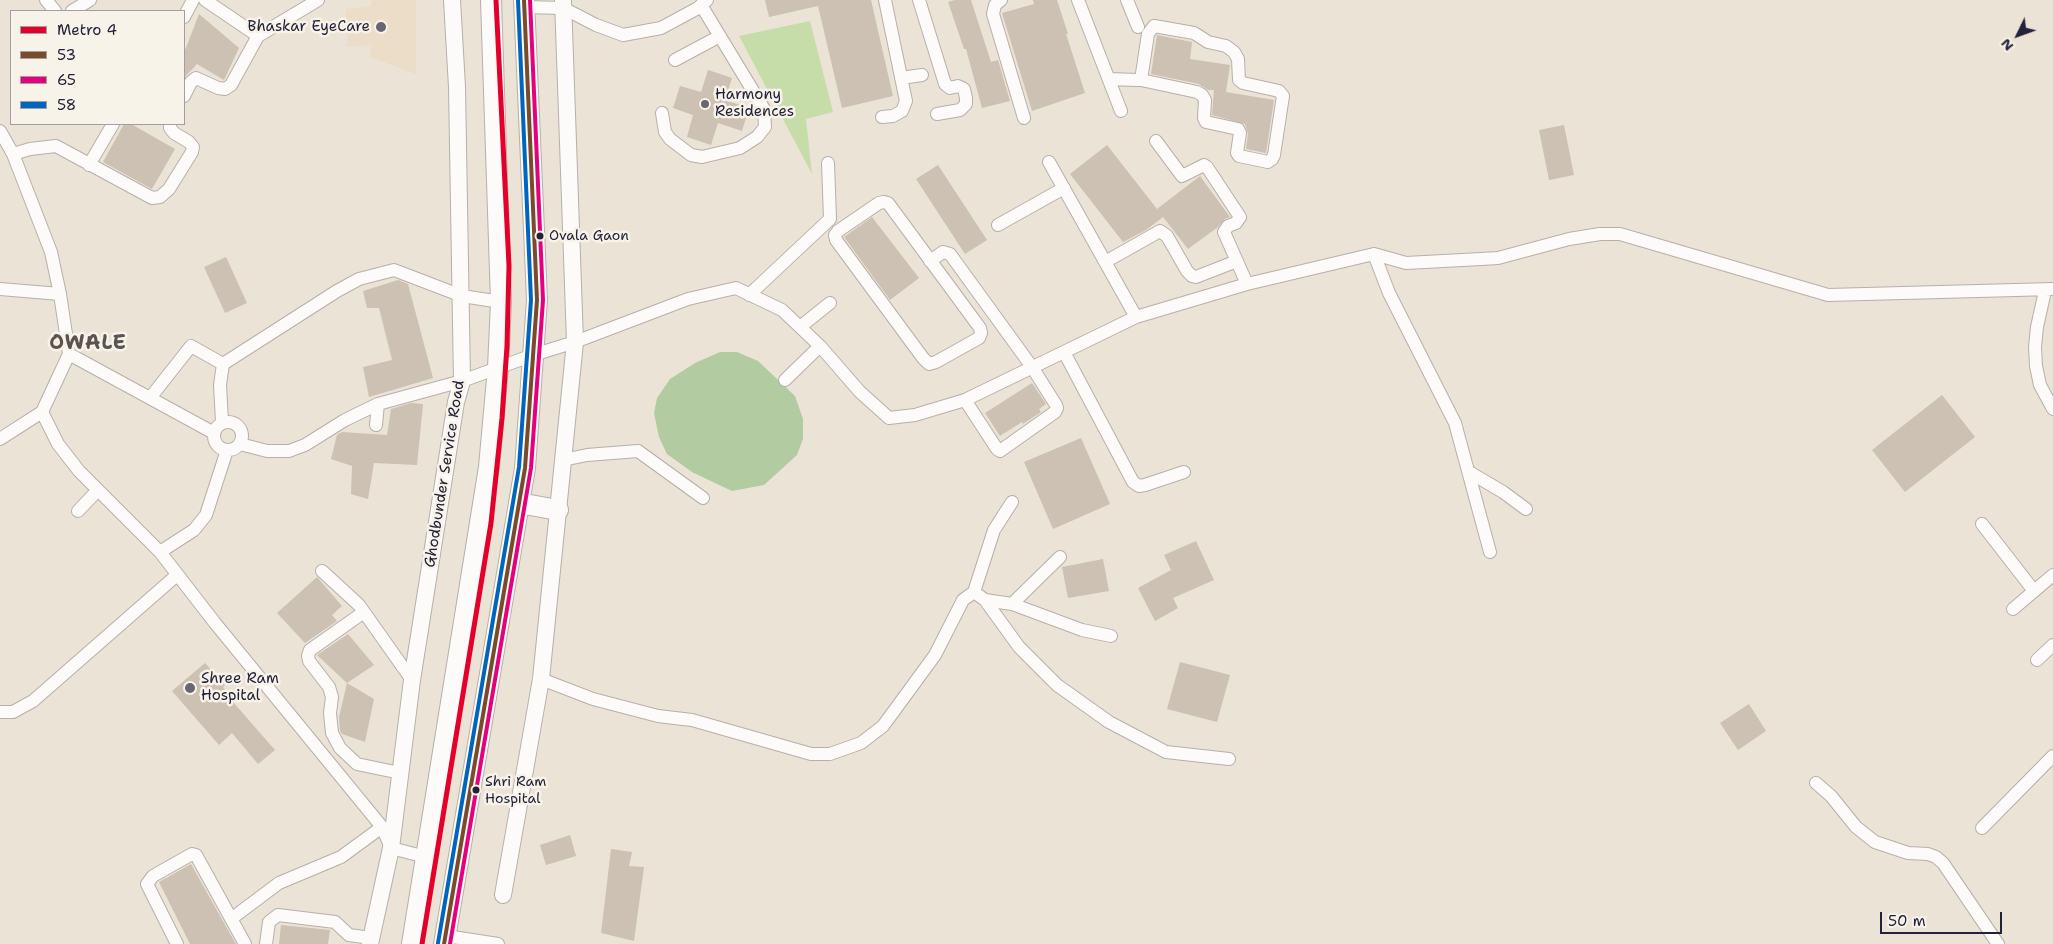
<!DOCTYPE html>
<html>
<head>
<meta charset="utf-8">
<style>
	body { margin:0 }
	#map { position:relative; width:2053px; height:944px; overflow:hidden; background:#ebe3d6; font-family:"Shantell Sans",sans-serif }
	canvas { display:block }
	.legend { position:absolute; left:10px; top:10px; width:175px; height:115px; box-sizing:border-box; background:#f7f3e8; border:1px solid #a29fa3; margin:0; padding:6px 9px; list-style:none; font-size:15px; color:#22223b }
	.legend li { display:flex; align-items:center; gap:10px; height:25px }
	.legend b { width:25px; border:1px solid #a29fa3 }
	.north { position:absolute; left:1993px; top:10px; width:50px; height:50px; -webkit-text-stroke:4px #f7f3e8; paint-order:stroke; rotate:228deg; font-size:14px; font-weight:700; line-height:20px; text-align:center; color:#22223b }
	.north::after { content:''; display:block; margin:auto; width:18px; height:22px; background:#22223b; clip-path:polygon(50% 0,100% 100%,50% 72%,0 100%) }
	.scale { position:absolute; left:1880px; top:912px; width:122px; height:22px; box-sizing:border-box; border:2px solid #22223b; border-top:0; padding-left:6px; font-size:15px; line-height:18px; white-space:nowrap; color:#22223b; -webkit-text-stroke:4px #f7f3e8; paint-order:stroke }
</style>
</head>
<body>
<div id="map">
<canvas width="2053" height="944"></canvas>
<ul class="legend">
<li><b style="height:6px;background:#e4002b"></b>Metro 4</li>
<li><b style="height:6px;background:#7a4b2a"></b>53</li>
<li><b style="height:6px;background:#e5007d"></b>65</li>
<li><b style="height:6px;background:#0065bd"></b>58</li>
</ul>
<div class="north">N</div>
<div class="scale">50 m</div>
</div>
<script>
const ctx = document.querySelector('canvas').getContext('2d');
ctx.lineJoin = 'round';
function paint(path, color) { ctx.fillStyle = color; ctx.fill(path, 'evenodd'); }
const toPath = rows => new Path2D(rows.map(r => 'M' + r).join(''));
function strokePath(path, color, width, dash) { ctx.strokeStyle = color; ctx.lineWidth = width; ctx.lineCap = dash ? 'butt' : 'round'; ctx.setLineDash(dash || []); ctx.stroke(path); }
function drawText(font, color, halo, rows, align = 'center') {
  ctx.font = font + ' "Shantell Sans",sans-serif'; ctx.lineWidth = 5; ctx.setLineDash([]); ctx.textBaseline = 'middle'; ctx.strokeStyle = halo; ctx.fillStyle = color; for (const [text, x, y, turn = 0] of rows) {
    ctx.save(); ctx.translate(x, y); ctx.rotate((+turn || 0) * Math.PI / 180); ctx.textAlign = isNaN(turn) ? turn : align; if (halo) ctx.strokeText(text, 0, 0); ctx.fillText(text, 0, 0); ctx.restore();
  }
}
paint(toPath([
	[371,0,416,0,416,74,370,57,371,45,347,47,346,9,371,6]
]), '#ebddc7');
paint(toPath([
	[810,21,833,112,806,119,812,174,739,36]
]), '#c6ddaa');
paint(toPath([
	[720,352,737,352,758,361,795,396,803,419,803,439,797,455,764,485,732,491,715,483,692,472,667,454,659,437,654,413,657,398,670,379,695,363]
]), '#b3cba0');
paint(toPath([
	[765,0,871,0,893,96,842,108,818,6,769,17],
	[955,0,971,0,991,62,998,60,1010,101,982,108,966,49,964,49,948,2],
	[1033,0,1057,0,1068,34,1066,34,1085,93,1032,111,1002,13,1034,4],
	[199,14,239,48,224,80,197,64,184,78,184,53],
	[1157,35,1192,42,1190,59,1230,65,1226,92,1274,100,1266,153,1246,149,1248,134,1245,124,1212,115,1214,90,1208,90,1199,84,1151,74],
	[708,70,732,78,725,100,749,108,742,131,718,123,711,145,687,137,693,115,673,108,680,86,701,92],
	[124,124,131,124,175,149,152,189,103,162],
	[1564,125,1574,175,1549,180,1539,130],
	[1107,145,1157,209,1200,176,1230,217,1225,219,1218,227,1188,249,1163,217,1146,230,1123,242,1070,174],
	[938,165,987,240,965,254,916,179],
	[872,217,919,278,890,300,844,237],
	[226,257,247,303,225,313,204,267],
	[398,280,408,284,433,378,369,397,363,367,392,360,379,308,367,308,363,291],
	[1032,383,1046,404,1039,409,1041,412,1023,424,1022,422,1000,436,985,413],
	[1942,395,1975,437,1905,492,1872,450],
	[411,403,423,404,417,465,374,463,368,499,351,494,352,466,331,459,337,435,342,432,387,435,391,409],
	[1081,438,1110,504,1053,529,1024,462],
	[1196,541,1214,580,1173,598,1178,608,1155,621,1138,588,1171,570,1164,555],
	[1103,559,1109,591,1068,598,1062,567],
	[317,577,342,606,332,615,337,621,305,643,277,613],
	[348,634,374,665,347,683,317,655],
	[1180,662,1230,675,1217,722,1167,709],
	[205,663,225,685,223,687,235,701,233,702,275,750,258,764,232,733,219,745,172,691],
	[347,683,374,699,365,742,342,734,340,731,339,717],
	[1749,704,1766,731,1738,750,1720,723],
	[570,835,576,856,546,865,540,845],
	[611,849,632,852,629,866,644,867,634,941,601,933],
	[191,864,224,923,236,944,190,944,159,882],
	[281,925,330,930,328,944,279,944]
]), '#ccc1b2');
const minor = toPath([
	[46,0,55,11],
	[919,0,945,84,950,88,958,86,964,89,966,98,966,104,960,110,937,114],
	[1001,0,995,5,993,14,1024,118],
	[1078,0,1121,111],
	[1127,0,1138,27],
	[524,7,563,8,596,25,623,35,661,28,698,8,707,0],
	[72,11,90,0],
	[184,17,193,0],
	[258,36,318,0],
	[675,60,720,36],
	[901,78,922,75],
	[1109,79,1137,80,1141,80,1197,92,1202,95,1205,100,1204,118,1206,122,1238,129,1240,133,1237,153,1239,156,1268,162,1272,159,1274,155,1283,96,1279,91,1243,83,1239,80,1238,59,1234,52,1226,46,1208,42,1194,33,1154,26,1148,34,1141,80],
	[184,96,191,82,196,78,218,88,225,89,231,85,258,36,205,0],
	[662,113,665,132,670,139,691,155,702,157,740,148,757,137,765,127,764,109,701,5],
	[882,117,893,116,902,111,906,101,885,0],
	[0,131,13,154,51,252,60,294,69,354,42,412,58,444,79,471,160,552,215,623,382,827,391,848,426,857],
	[1156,141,1182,176,1204,165,1207,167,1240,217,1236,223,1228,226,1224,232,1247,284],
	[13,154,30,149,56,146,152,198,160,197,169,189,192,152,193,147,189,142,174,133,170,128,170,124],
	[1049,162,1136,317],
	[89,165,113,124],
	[884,202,888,203,980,328,981,333,979,338,936,362,929,364,923,358,836,240,835,235,838,231,879,203,884,202],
	[998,225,1064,188],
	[1374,254,1389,293,1455,423,1490,552],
	[930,261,943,252,950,254,1032,367,1056,405,1057,408,1055,412,1000,451,997,449,965,400],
	[1105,262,1160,231,1167,236,1187,271,1192,276,1196,277,1237,261],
	[0,289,60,294],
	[2045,291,2037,327,2035,347,2036,366,2040,385,2053,409],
	[749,295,830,219,828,163],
	[800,327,830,303],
	[1064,352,1133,482,1139,486,1145,485,1184,472],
	[69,354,214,433],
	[785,380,820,346],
	[150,398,191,346,223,364],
	'214 436a14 14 0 1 1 28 0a14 14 0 1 1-28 0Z',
	[222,422,220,385,223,364,337,291,359,279,394,270,462,296,501,302],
	[376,425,378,404],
	[0,439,42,412],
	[240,444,267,451,289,451,305,445,345,420,378,404,462,381,533,355,575,342,688,299,736,288,782,310,820,346,860,392,889,418,915,415,965,400,1136,317,1247,284,1374,254,1406,263,1481,259,1498,258,1569,239,1600,234,1620,234,1828,295,2053,289],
	[563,460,587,455,638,451,703,498],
	[1469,472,1503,492,1526,509],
	[78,511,98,490],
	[1982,524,2034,591],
	[160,552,194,530,206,515,227,450],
	[322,571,359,605,412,680],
	[974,592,994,530,1012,502],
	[985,600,1012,604,1082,630,1111,636],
	[1012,604,1060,557],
	[2013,609,2053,575],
	[364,612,310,650,308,656,309,661,329,687,332,697,330,713,332,733,340,748,357,764,400,773],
	[2037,660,2053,645],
	[541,679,593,699,658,716,692,720,811,754,830,754,861,743,883,726,935,655,963,600,974,592,985,600,1019,647,1057,685,1109,722,1166,752,1229,759],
	[0,712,13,712,33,701,177,575],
	[1816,783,1831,796,1856,827,1875,842,1908,853,1928,854,1936,857,1943,863,1998,944],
	[1982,828,2053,756],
	[231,919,279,883,341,857,382,827],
	[446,936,498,944],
	[177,944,147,884,153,876,192,854,196,855,245,944],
	[266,944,269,922,278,915,335,922,349,935,371,938]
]);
const tertiary = toPath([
	[503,895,541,679,575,342,563,0],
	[370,944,391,848,412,680,456,402,462,381,457,87,452,0]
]);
const primary = toPath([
	[519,503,558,510],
	[412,944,489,467,498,368,501,302,491,0],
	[444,944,525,468,537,300,524,0]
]);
strokePath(minor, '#b5b0aa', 14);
strokePath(tertiary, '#b5b0aa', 18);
strokePath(primary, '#b5b0aa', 22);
strokePath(minor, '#fcfbf9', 12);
strokePath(tertiary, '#fcfbf9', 16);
strokePath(primary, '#fcfbf9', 20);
strokePath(toPath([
	[444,944,525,468,537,300,524,0]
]), '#7a4b2a', 4);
strokePath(toPath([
	[450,944,531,468,543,300,530,0]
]), '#e5007d', 4);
strokePath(toPath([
	[438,943,519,467,531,300,518,0]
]), '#0065bd', 4);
strokePath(toPath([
	[422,944,491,523,502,418,507,346,509,266,496,0]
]), '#e4002b', 5);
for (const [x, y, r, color] of [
	[381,27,6,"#686671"],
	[705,104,5,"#686671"],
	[540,236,4.5,"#22223b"],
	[190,688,6,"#686671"],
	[476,790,4.5,"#22223b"]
]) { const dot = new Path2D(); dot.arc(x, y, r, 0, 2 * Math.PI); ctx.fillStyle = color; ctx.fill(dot); strokePath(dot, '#f7f3e8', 2); }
drawText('14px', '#22223b', '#f7f3e8', [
	["Ovala Gaon",549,236],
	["Shri Ram",485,782],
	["Hospital",485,799]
], 'left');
drawText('15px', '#22223b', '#f7f3e8', [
	["Bhaskar EyeCare",370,27,"right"],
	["Harmony",715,95],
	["Residences",715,112],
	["Shree Ram",201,679],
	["Hospital",201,696]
], 'left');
drawText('15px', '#22223b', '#f7f3e8', [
	["Ghodbunder Service Road",445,474,-81]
]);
ctx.letterSpacing = '1px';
drawText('bold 20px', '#5e5151', '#f7f3e8', [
	["OWALE",88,344]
]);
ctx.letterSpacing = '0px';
</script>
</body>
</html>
